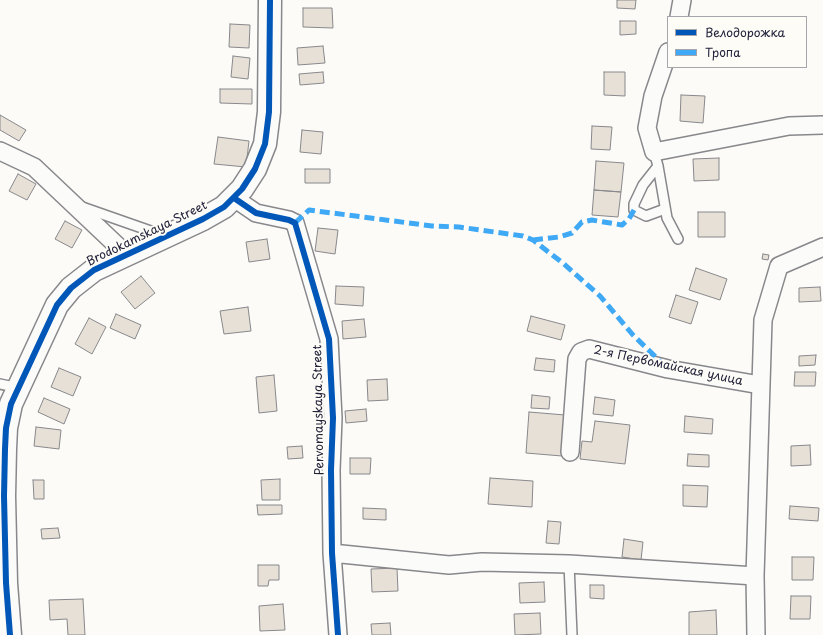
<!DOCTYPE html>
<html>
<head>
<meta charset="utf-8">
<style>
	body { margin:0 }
	#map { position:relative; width:823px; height:635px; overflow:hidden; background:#fcfbf8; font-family:"Playpen Sans",sans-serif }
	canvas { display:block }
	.legend { position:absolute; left:667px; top:16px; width:140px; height:52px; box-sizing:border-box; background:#fdfcf7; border:1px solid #a5a5ac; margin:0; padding:5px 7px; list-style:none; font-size:12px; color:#22223b }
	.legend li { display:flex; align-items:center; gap:8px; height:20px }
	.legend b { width:20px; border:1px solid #a5a5ac }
</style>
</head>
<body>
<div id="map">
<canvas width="823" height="635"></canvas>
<ul class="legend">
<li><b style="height:5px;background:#0057b8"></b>Велодорожка</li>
<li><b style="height:5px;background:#3fa9f5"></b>Тропа</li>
</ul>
</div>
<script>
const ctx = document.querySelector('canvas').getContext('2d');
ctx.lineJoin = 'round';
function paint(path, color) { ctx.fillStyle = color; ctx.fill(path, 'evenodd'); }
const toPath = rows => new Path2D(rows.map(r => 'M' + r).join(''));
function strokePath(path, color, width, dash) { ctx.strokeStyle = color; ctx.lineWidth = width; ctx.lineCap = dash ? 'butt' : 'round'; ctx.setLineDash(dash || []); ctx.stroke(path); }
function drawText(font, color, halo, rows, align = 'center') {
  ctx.font = font + ' "Playpen Sans",sans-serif'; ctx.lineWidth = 4; ctx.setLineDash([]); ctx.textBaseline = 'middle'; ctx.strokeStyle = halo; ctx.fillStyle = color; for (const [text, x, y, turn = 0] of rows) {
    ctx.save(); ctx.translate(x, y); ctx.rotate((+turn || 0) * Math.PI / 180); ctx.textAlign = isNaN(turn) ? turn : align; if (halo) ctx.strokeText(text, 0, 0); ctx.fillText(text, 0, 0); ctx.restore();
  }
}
const building = toPath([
	[617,0,636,0,635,9,617,8,617,0],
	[303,8,332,8,333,28,303,27,303,8],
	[620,21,636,21,636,34,620,35,620,21],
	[230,24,250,25,249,48,229,47,230,24],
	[323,46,325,63,298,65,297,48,323,46],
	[233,56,250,58,248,79,231,77,233,56],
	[323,72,324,83,300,85,299,74,323,72],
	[604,72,625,72,625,96,604,95,604,72],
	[220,89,252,89,252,104,220,103,220,89],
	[681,95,705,96,703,123,680,121,681,95],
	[0,115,26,130,19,141,0,130,0,115],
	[592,126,612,127,610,150,591,149,592,126],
	[302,130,323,132,321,154,300,152,302,130],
	[218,137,249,141,246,167,214,164,218,137],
	[719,158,719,180,694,181,693,159,719,158],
	[596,161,624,163,621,192,594,190,596,161],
	[305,169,330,169,330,183,305,183,305,169],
	[18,174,36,184,27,200,9,191,18,174],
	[594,190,621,192,618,217,592,215,594,190],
	[698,212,725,212,725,237,698,237,698,212],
	[65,221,82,230,72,248,55,239,65,221],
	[318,228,338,230,335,254,315,251,318,228],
	[267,239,270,259,249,262,246,242,267,239],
	[763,254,769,255,768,260,762,259,763,254],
	[696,268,727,279,720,300,689,290,696,268],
	[141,276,155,293,135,309,121,292,141,276],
	[336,286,364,287,363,306,335,304,336,286],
	[820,287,821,301,799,302,799,288,820,287],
	[676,295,698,302,691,324,669,317,676,295],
	[248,307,251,331,224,334,220,311,248,307],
	[116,314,141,325,135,339,110,328,116,314],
	[531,316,565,325,561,340,527,331,531,316],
	[89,318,106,327,92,354,75,344,89,318],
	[364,319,366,337,343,339,342,321,364,319],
	[816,355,815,365,799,366,799,356,816,355],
	[536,358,555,360,554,372,534,370,536,358],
	[59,368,81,377,73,396,51,387,59,368],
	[795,372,816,372,815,386,794,386,795,372],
	[274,375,277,411,259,413,256,377,274,375],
	[387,379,388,400,368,401,367,380,387,379],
	[532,395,550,397,549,409,531,408,532,395],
	[595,397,615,400,613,416,593,414,595,397],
	[44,398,70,409,64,424,38,412,44,398],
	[366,409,367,421,346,423,345,411,366,409],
	[529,412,565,415,562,456,526,453,529,412],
	[685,416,713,419,712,434,684,432,685,416],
	[595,421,630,425,625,464,580,459,582,441,592,442,595,421],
	[36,427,61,430,59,449,34,446,36,427],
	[810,445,811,465,791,466,791,446,810,445],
	[302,446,303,458,288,459,287,447,302,446],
	[688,454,709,455,709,467,687,466,688,454],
	[350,458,371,458,370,474,350,474,350,458],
	[490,478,533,481,532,507,488,504,490,478],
	[280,479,280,500,262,500,261,480,280,479],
	[33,480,44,480,44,499,34,499,33,480],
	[683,485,708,486,707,507,683,506,683,485],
	[257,505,282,505,282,514,258,515,257,505],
	[790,506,819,508,818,521,789,519,790,506],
	[363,508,386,509,386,520,363,519,363,508],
	[548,521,561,522,559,544,546,543,548,521],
	[58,528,60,538,42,539,41,529,58,528],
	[624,539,643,542,641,560,622,557,624,539],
	[792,557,814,557,813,580,792,580,792,557],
	[258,565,279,565,279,580,269,580,268,586,258,586,258,565],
	[397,568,398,591,372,592,371,569,397,568],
	[544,582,545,602,520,603,519,583,544,582],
	[590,585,604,585,604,599,590,598,590,585],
	[791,596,811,596,810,619,790,619,791,596],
	[83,599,85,635,68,635,67,619,50,620,49,600,83,599],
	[283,604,285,630,260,631,259,606,283,604],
	[716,610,717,635,689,635,689,612,716,610],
	[540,613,541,634,515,635,514,614,540,613],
	[390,623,391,635,372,635,371,624,390,623]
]);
paint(building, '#e7e0d6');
strokePath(building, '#88888c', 1);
const lane = toPath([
	[654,152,658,166,667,218,678,239],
	[658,166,643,185,634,204,634,210,646,216,665,209],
	[82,207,162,235],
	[0,384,19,388],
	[569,564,572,635]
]);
const street = toPath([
	[679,17,682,0],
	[668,52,653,96,647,128,654,152,789,126,823,125],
	[0,151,34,167,127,255],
	[234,198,256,213,289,220,295,223,329,339,333,418,331,470,332,553,338,635],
	[570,452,577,359,581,352,589,349,668,369,760,385],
	[332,553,449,565,482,562,569,564,755,576],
	[756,635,755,576,763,320,779,266,823,247]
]);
const secondary = toPath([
	[10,635,6,583,4,496,5,449,6,428,11,404,57,305,71,288,94,270,203,219,224,207,242,189,255,169,265,144,269,112,270,0]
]);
strokePath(lane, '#88888c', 12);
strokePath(street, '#88888c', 20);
strokePath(secondary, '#88888c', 25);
strokePath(lane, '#fbfbf9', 9);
strokePath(street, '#fbfbf9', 17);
strokePath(secondary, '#fbfbf9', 22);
strokePath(toPath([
	[295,223,309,210,432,226,459,227,523,236,533,240,564,264,600,296,633,335,668,369],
	[533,240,559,237,572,233,582,222,592,220,622,225,629,219,634,210]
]), '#3fa9f5', 5, [10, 5]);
strokePath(toPath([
	[234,198,256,213,289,220,295,223,329,339,333,418,331,470,332,553,338,635],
	[10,635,6,583,4,496,5,449,6,428,11,404,57,305,71,288,94,270,203,219,224,207,242,189,255,169,265,144,269,112,270,0]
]), '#0057b8', 6);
drawText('12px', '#22223b', '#fdfcf7', [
	["Brodokamskaya Street",147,234,-26],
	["2-я Первомайская улица",668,366,12],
	["Pervomayskaya Street",319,410,-91]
]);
</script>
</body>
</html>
